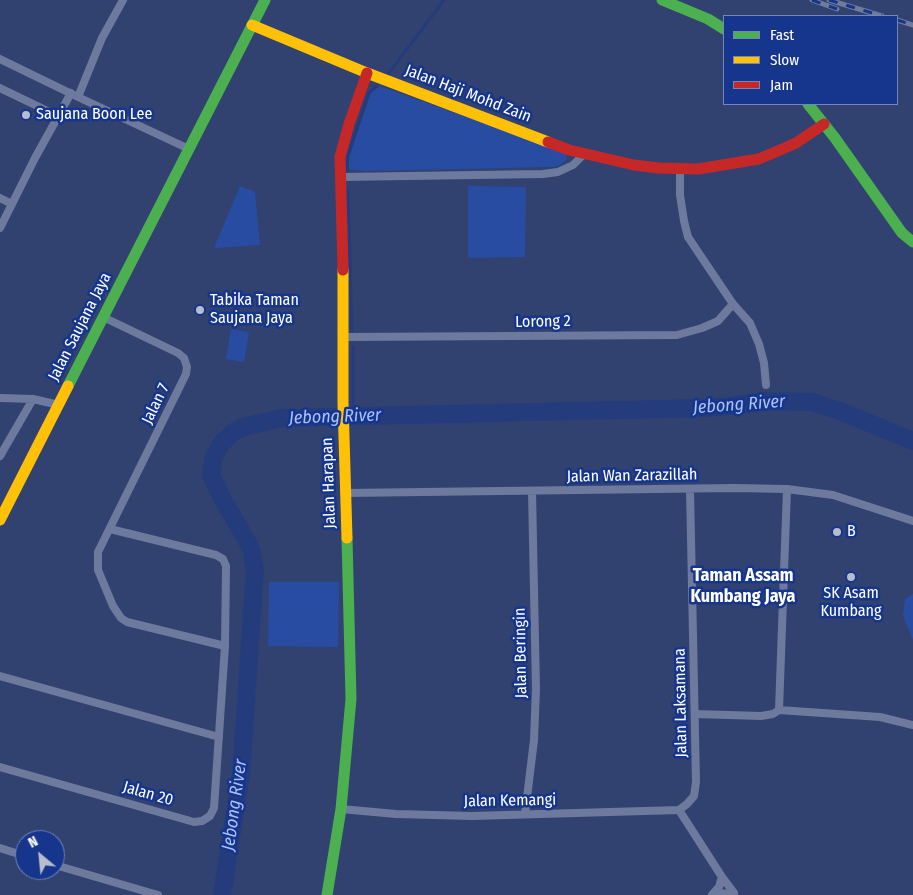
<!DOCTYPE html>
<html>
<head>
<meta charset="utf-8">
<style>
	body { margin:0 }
	#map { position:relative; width:913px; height:895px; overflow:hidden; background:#314271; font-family:"Fira Sans Condensed",sans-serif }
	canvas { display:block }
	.legend { position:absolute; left:723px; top:15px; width:175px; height:90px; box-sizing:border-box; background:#16358c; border:1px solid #7386ba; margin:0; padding:6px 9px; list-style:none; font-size:15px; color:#fff }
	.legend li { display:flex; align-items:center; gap:10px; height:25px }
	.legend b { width:25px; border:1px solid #7386ba }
	.north { position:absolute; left:15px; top:830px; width:50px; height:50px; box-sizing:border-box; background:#16358c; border:1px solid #7386ba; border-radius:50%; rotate:332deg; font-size:14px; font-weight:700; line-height:20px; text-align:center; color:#fff }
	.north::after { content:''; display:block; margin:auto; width:18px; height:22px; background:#b7bdcd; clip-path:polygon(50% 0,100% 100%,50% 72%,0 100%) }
</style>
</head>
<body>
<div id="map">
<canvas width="913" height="895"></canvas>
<ul class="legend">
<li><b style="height:6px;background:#4caf50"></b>Fast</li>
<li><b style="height:6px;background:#ffc107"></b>Slow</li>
<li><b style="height:6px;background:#c62828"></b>Jam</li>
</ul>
<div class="north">N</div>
</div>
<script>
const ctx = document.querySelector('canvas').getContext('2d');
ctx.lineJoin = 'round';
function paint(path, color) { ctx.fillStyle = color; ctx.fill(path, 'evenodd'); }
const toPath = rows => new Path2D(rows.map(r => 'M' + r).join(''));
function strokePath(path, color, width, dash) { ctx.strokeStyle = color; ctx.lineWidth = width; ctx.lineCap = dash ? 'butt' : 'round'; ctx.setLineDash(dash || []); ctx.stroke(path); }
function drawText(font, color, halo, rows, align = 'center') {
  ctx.font = font + ' "Fira Sans Condensed",sans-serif'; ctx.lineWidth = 5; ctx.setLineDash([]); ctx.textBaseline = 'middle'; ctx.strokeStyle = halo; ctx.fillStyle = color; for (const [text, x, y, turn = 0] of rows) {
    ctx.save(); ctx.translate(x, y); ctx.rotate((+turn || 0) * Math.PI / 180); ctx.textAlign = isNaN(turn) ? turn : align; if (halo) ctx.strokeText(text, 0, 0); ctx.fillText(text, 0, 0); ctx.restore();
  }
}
paint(toPath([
	[379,86,565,152,567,159,558,166,550,167,364,171,348,169,349,155,370,94],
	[240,186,255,192,260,245,214,248],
	[468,186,526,187,525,257,468,258],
	[231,329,249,332,244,362,226,359],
	[269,582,339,582,338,647,268,646],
	[913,594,913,640,903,616,905,599]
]), '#294ca3');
strokePath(toPath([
	[389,73,444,0],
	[347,171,348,156,369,93,377,86],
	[348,189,352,332],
	[353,347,353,417]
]), '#253c7c', 3);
strokePath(toPath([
	[222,895,241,774,255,570,251,548,222,498,211,475,213,459,221,444,232,433,243,427,282,418,702,408,730,406,765,401,812,402,840,411,913,441]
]), '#253c7c', 18);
strokePath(toPath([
	[0,59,78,97,189,149],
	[0,88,58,116],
	[78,97,102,38,123,0],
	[680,169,680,195,684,221,688,237,733,304,750,323,759,344,764,363,766,385],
	[340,177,543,174,558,172,573,165,584,154],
	[0,198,12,204],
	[0,228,35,158,71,93],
	[103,317,178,353,184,358,187,367,186,374,98,552,98,570,113,606,121,618,127,622,225,646],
	[344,337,677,335,702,328,718,321,733,304],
	[0,398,33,399,59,405],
	[0,456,33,399],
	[690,489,696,782,694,796,687,804,679,810,722,877,719,887,712,895],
	[346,493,733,488,787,489,833,495,913,521],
	[0,676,219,737],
	[779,710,787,489],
	[779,710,880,717,913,725],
	[695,714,761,716,773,714,779,710],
	[0,767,194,822,202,821,210,816,214,808,225,646,226,566,223,559,216,555,110,529],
	[341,809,396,814,472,816,679,810],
	[525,814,534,740,536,689,532,491],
	[0,848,25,856],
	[55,865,158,895],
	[713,894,734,893,722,877]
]), '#6d7a9d', 8);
strokePath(toPath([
	[662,0,708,19,724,29],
	[808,104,835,138,902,233,913,242],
	[68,386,265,0],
	[327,895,341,809,351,699,347,538]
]), '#4caf50', 11);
strokePath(toPath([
	[252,25,367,73,548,142],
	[343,270,343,403,347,538],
	[0,520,68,386]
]), '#ffc107', 11);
strokePath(toPath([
	[548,142,569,150,634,165,659,168,698,169,759,159,796,143,824,124],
	[343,270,340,157,349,124,367,73]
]), '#c62828', 11);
const rail = toPath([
	[812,0,837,9],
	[829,0,882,16],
	[897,20,913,25]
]);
strokePath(rail, '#6e7b9c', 5);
strokePath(rail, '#16358c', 3, [9]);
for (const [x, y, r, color] of [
	[26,115,5,"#b7bdcd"],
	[200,310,5,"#b7bdcd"],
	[837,532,5,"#b7bdcd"],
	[851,577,5,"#b7bdcd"]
]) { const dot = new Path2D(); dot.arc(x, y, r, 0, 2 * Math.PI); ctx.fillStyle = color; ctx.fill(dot); strokePath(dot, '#16358c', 2); }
drawText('16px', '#fff', '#16358c', [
	["Jalan Haji Mohd Zain",468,94,21],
	["Lorong 2",543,322,-1],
	["Jalan Saujana Jaya",80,327,-63],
	["Jalan 7",156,404,-64],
	["Jalan Wan Zarazillah",632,476,-1],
	["Jalan Harapan",329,483,-92],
	["Jalan Beringin",521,653,-91],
	["Jalan Laksamana",681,703,-91],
	["Jalan 20",148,794,16],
	["Jalan Kemangi",510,801,-1]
]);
drawText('16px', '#fff', '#16358c', [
	["Saujana Boon Lee",36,115],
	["Tabika Taman",210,301],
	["Saujana Jaya",210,319],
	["B",847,532],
	["SK Asam",851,594,"center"],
	["Kumbang",851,612,"center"]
], 'left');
drawText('italic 18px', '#abc1f7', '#16358c', [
	["Jebong River",739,405,-4],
	["Jebong River",335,417,-2],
	["Jebong River",235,805,-82]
]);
drawText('bold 18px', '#fff', '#16358c', [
	["Taman Assam",743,576],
	["Kumbang Jaya",743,597]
]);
</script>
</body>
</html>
